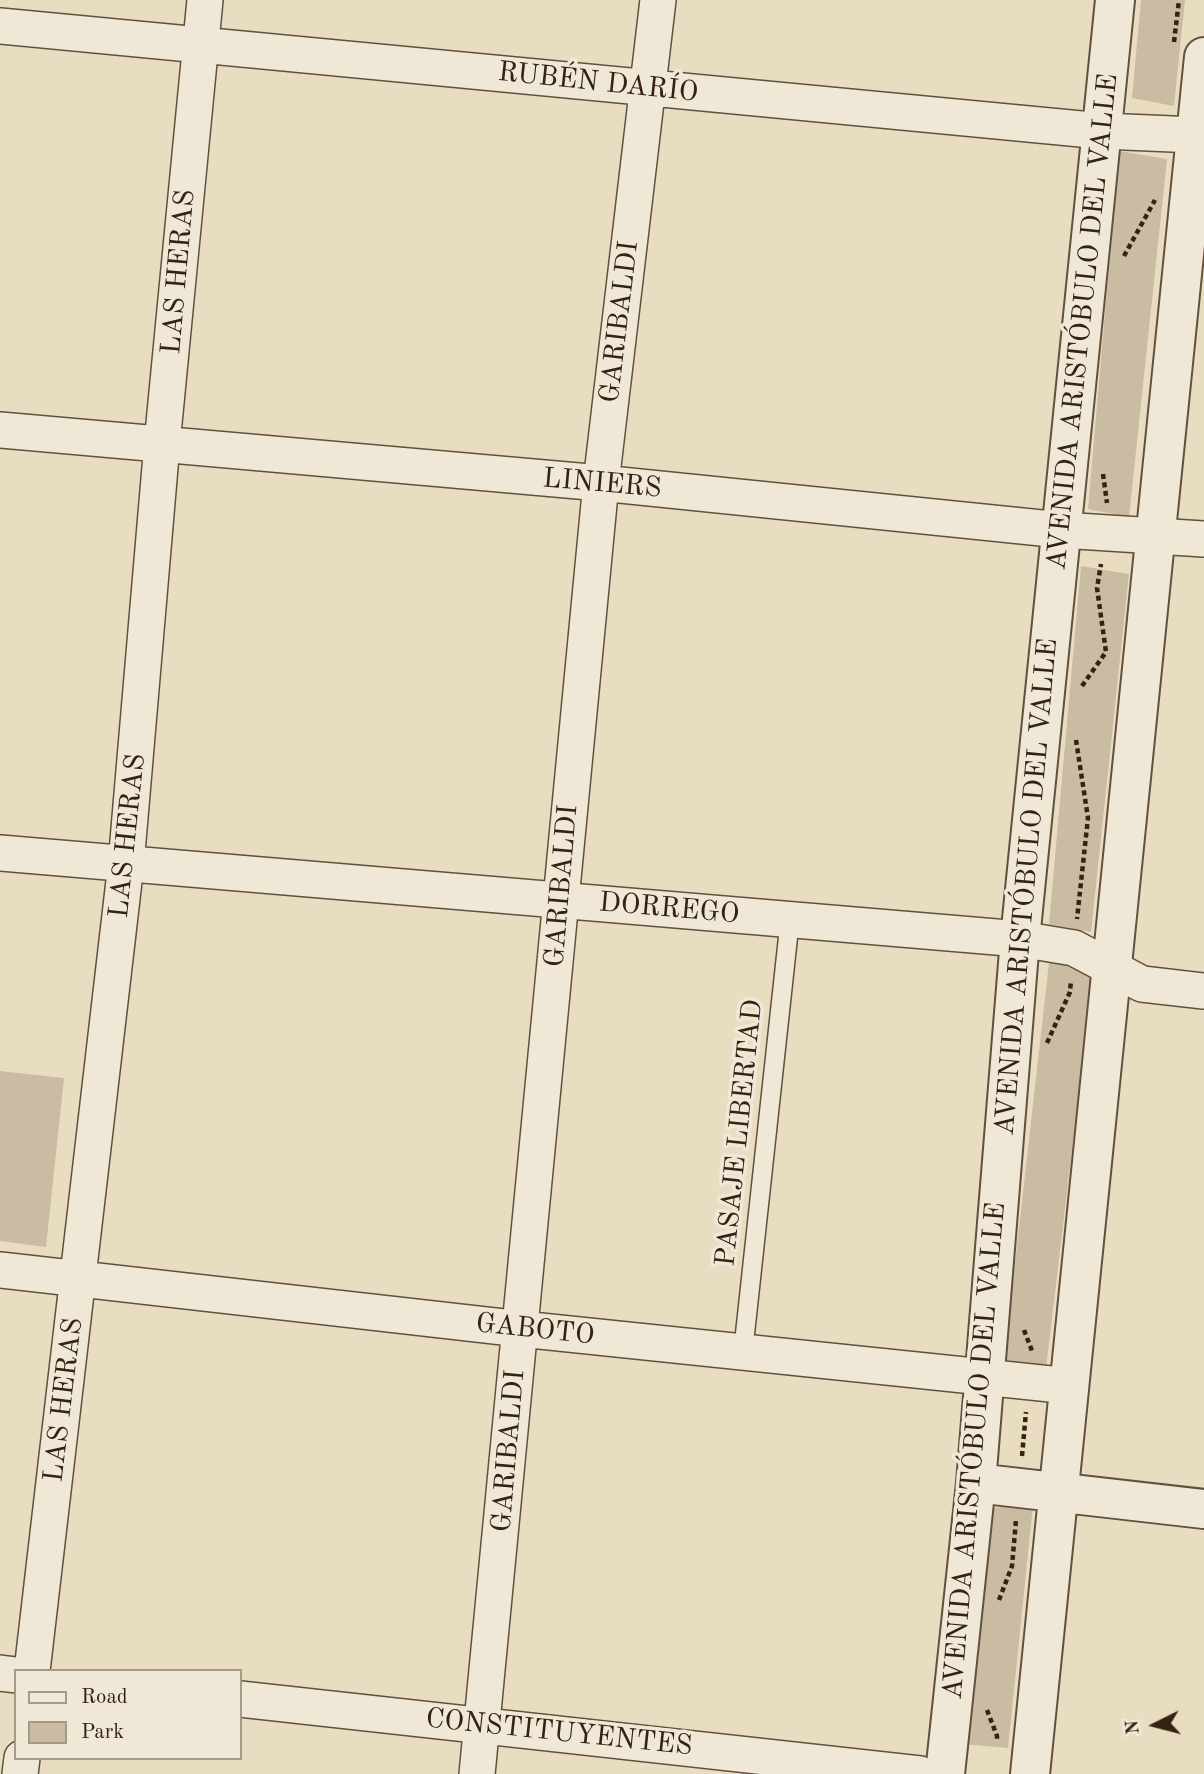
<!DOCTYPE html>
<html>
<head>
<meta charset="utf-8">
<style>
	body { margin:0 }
	#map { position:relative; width:1204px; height:1774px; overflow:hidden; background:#e8dcc1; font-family:"Old Standard TT",serif }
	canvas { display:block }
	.legend { position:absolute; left:14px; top:1669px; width:228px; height:91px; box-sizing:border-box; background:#f0e8d7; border:2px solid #a59988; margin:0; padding:9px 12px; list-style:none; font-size:21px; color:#352212 }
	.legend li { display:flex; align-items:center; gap:14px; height:35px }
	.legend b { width:35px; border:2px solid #a59988 }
	.north { position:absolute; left:1120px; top:1690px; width:70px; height:70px; -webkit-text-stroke:5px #f0e8d7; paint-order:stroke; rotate:264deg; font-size:19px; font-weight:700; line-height:28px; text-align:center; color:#352212 }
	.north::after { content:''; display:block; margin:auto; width:24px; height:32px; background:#352212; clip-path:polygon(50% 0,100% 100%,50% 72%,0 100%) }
</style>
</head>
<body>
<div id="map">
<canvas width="1204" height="1774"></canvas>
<ul class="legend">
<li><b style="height:9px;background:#f0e8d7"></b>Road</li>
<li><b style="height:19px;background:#cabca3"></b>Park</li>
</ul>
<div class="north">N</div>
</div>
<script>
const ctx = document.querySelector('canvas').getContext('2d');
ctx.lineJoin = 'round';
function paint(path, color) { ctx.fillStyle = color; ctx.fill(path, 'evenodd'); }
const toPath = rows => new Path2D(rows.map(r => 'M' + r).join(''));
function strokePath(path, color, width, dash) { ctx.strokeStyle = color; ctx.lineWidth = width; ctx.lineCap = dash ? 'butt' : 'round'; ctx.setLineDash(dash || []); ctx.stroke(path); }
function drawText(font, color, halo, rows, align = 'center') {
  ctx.font = font + ' "Old Standard TT",serif'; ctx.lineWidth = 7; ctx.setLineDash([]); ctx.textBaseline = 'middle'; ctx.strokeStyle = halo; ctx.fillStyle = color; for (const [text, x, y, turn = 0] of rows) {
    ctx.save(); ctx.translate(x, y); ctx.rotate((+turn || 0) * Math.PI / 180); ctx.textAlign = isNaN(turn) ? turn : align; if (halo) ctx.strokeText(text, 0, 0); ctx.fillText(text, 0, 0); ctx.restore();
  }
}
paint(toPath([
	[1141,0,1185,0,1174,106,1132,98],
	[1119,151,1167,159,1129,517,1088,509],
	[1081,566,1129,574,1091,932,1049,924],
	[1050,954,1095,956,1045,1377,1003,1369],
	[0,1071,64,1078,46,1247,0,1241],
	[1033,1505,1008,1748,962,1744,989,1508]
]), '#cabca3');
const service = toPath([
	[743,1352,790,919]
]);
const minor = toPath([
	[0,26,1102,131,1196,135],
	[0,430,601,483,1061,530,1204,539],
	[0,853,1020,939,1074,948,1142,984,1204,991],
	[0,1270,521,1329,1070,1386],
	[32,1671,126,864,162,444,205,0],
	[0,1673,16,1675],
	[240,1699,920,1774],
	[20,1774,22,1758],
	[477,1774,601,483,658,0]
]);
const tertiary = toPath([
	[976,1483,1204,1509],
	[945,1774,976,1483,1020,939,1115,0],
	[1030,1774,1204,57]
]);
strokePath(service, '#62503e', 21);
strokePath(minor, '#62503e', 38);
strokePath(tertiary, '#62503e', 42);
strokePath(toPath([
	[1174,42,1179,0],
	[1124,256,1155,200],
	[1103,474,1107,503],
	[1082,686,1106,652,1097,588,1101,564],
	[1076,740,1088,818,1077,919],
	[1047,1043,1070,992,1071,980],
	[1024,1330,1032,1351],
	[1022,1456,1026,1412],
	[999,1600,1012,1566,1016,1520],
	[987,1710,997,1736,997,1742]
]), '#352212', 4.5, [5, 3.5]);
strokePath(service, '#f0e8d7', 18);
strokePath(minor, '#f0e8d7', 35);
strokePath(tertiary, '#f0e8d7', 38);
drawText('28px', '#352212', '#f0e8d7', [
	["RUBÉN DARÍO",598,83,6],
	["LAS HERAS",179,272,-85],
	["GARIBALDI",620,322,-83],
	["AVENIDA ARISTÓBULO DEL VALLE",1083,322,-84],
	["LINIERS",602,484,5],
	["LAS HERAS",128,836,-84],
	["GARIBALDI",562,886,-85],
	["AVENIDA ARISTÓBULO DEL VALLE",1027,887,-85],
	["DORREGO",669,909,5],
	["PASAJE LIBERTAD",740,1133,-84],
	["GABOTO",535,1330,6],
	["LAS HERAS",64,1400,-83],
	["GARIBALDI",509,1451,-85],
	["AVENIDA ARISTÓBULO DEL VALLE",975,1451,-85],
	["CONSTITUYENTES",559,1733,6]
]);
</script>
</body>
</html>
